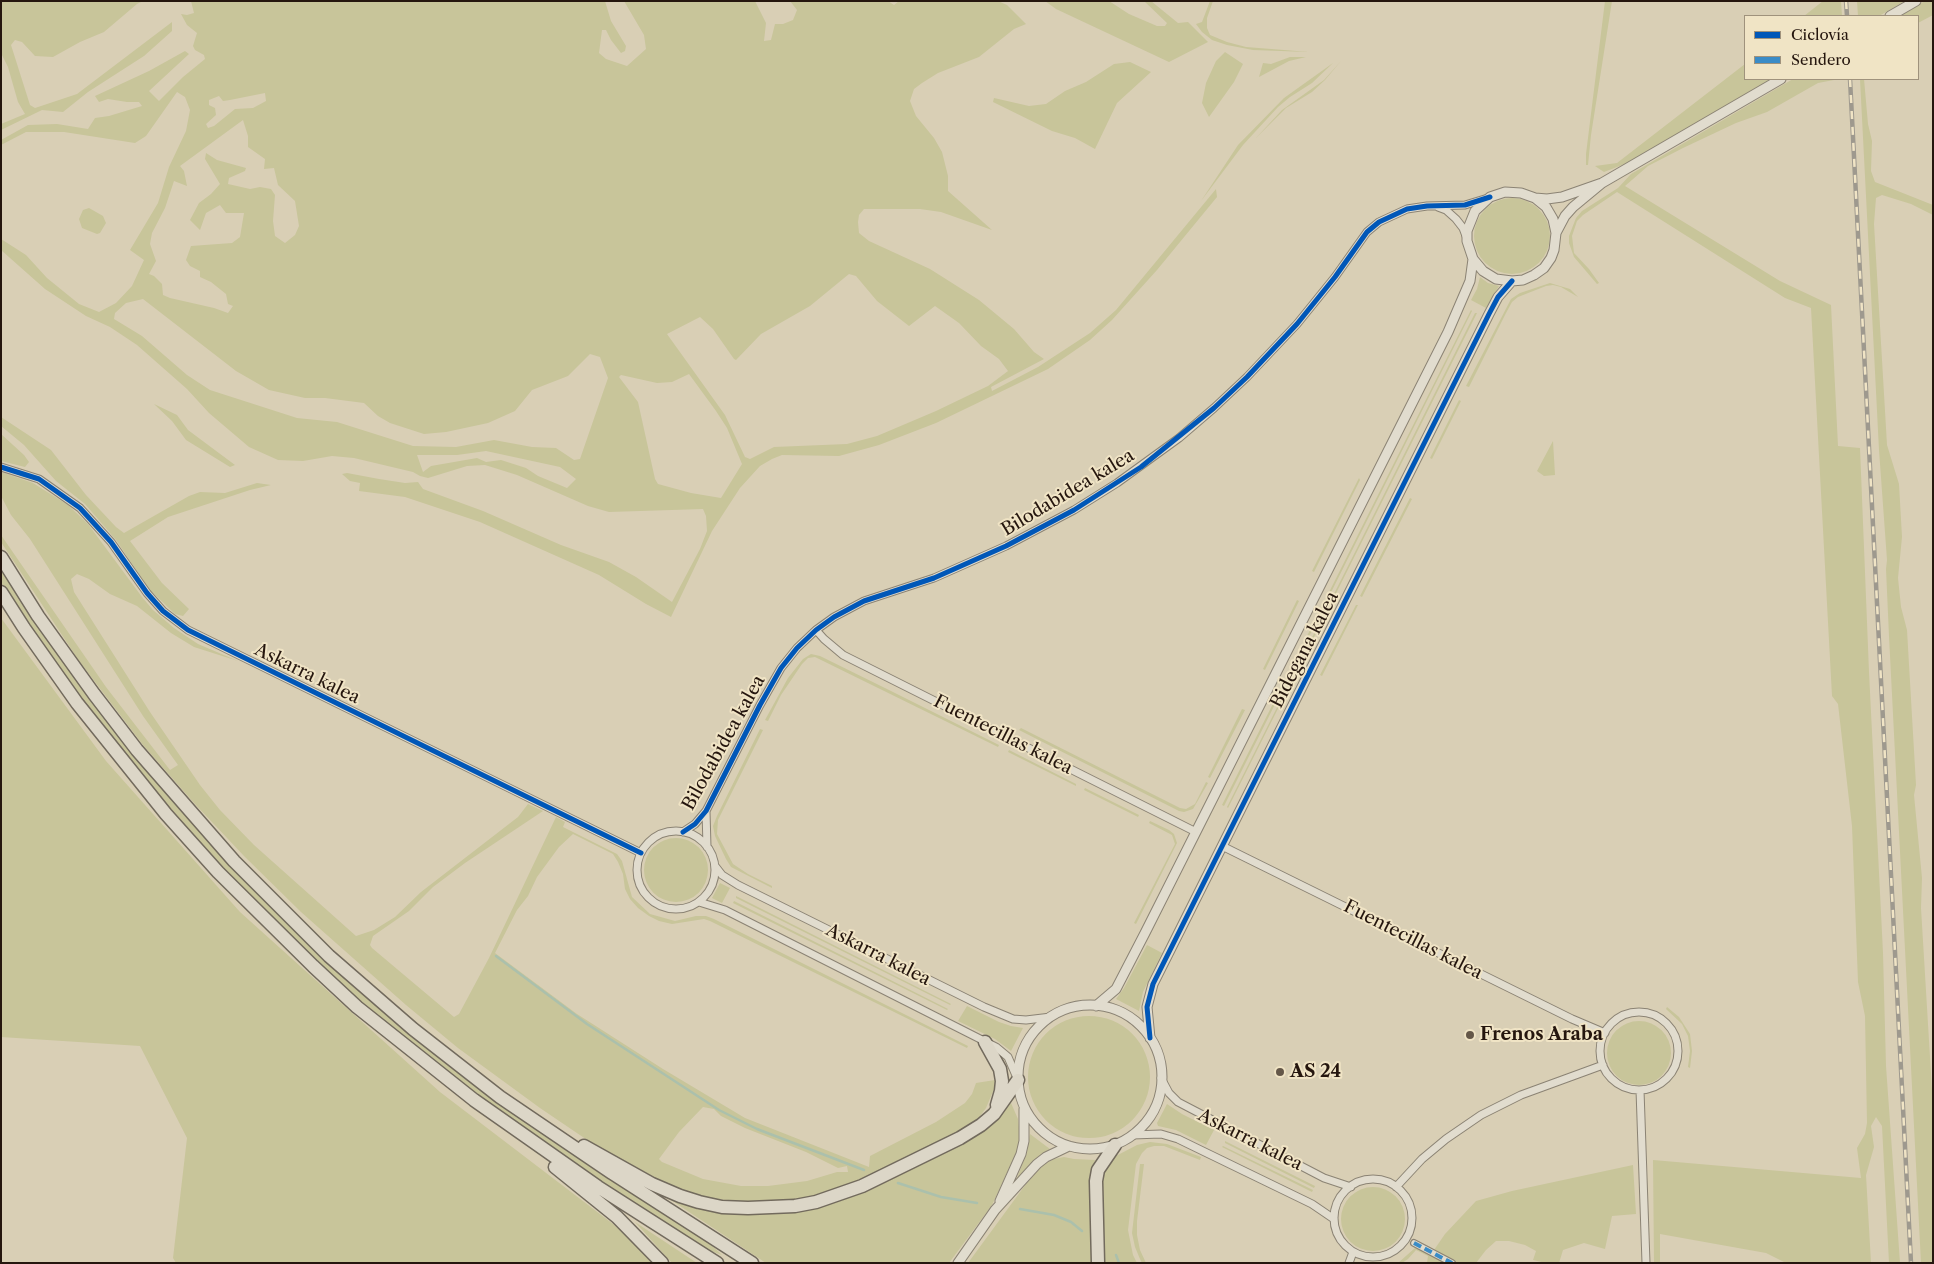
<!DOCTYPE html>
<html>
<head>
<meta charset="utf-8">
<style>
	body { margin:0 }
	#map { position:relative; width:1934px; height:1264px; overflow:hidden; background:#d9cfb5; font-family:"Libre Caslon Text",serif }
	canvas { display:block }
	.frame { position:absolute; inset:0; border:2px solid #25160e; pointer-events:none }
	.legend { position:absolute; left:1744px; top:15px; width:175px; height:65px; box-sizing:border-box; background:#f0e4c5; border:1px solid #9f927c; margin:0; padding:6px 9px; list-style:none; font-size:15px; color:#25160e }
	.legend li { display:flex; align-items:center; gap:10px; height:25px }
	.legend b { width:25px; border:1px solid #9f927c }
</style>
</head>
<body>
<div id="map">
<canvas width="1934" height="1264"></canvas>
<div class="frame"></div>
<ul class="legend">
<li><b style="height:6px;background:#0057b8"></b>Ciclovía</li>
<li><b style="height:6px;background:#3a8cc7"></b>Sendero</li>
</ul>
</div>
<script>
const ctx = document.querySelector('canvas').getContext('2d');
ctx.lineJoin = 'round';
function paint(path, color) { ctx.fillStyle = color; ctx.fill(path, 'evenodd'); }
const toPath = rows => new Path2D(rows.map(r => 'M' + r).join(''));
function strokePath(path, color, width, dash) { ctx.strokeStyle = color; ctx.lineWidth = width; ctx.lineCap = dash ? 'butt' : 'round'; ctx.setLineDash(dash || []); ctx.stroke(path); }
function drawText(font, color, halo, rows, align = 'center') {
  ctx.font = font + ' "Libre Caslon Text",serif'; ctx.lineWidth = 4; ctx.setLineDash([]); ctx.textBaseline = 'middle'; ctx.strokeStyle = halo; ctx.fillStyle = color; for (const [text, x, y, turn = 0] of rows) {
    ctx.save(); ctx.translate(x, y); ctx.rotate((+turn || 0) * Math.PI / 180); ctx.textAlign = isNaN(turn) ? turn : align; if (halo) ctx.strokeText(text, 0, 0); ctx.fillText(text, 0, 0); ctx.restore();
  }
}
paint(toPath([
	[1,1,143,1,137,4,104,32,80,42,53,57,35,56,22,42,15,40,11,45,30,105,35,108,77,94,172,22,172,31,144,56,88,92,63,112,42,110,1,130,1,124,25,114,18,102,8,67,1,53],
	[191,1,605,1,611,21,626,46,625,51,621,53,611,40,606,30,602,30,599,53,606,59,627,66,646,49,644,35,624,1,755,1,766,23,764,41,771,40,775,24,783,24,793,20,797,10,790,1,888,1,894,5,899,1,998,1,1007,5,1026,24,1014,29,979,57,938,73,922,83,914,89,910,101,916,116,934,138,942,152,948,176,948,191,992,230,941,212,920,209,864,209,859,215,858,222,859,233,869,241,930,269,979,300,1014,329,1034,352,1044,359,991,387,992,391,1038,367,1090,333,1116,310,1216,189,1217,197,1157,270,1112,320,1090,340,1048,369,936,423,879,445,839,456,782,455,772,459,760,466,740,488,712,531,671,617,646,604,599,575,480,522,405,497,359,491,360,483,350,481,342,474,347,473,379,479,405,483,418,482,423,489,483,511,561,545,609,562,636,577,672,602,700,549,707,531,706,516,703,509,609,512,588,506,517,475,485,465,467,466,428,478,420,476,413,472,354,458,332,456,303,461,278,460,249,447,209,413,187,389,137,345,110,327,86,316,45,289,1,250,1,239,26,255,47,278,79,304,99,312,116,303,132,286,144,260,130,250,158,203,169,167,186,131,190,110,185,97,177,92,146,136,135,143,64,132,26,132,1,145,1,140,28,125,57,124,88,129,95,118,109,116,142,106,139,102,127,102,108,99,99,102,95,96,149,71,185,51,189,54,149,91,159,101,183,77,205,59,204,55,195,50,193,46,197,33,187,25,181,14,187,15,194,13],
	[265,93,266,101,253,108,235,109,214,126,208,128,206,124,216,115,215,108,209,105,209,100,219,96,223,101,230,100],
	[243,120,248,136,248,147,265,159,264,169,274,168,278,185,295,201,299,226,295,235,285,243,275,236,273,221,275,195,271,189,260,187,250,189,228,184,229,178,245,171,246,168,217,160,206,153,205,159,220,184,211,194,199,203,190,220,200,230,206,213,220,205,226,213,244,213,240,237,232,243,191,246,186,260,190,266,200,271,200,277,211,282,226,294,228,304,233,306,228,313,214,308,170,298,163,295,162,284,154,276,149,274,156,261,150,244,152,233,165,208,174,181,187,186,184,171,180,166],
	[849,274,856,276,877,301,909,326,935,306,959,323,981,346,999,359,1008,371,988,386,936,411,877,436,847,444,774,447,750,459,745,457,725,415,667,334,700,317,713,329,734,359,736,360,761,334,810,306],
	[143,299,236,371,269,390,305,398,325,398,364,403,378,416,390,423,424,434,446,432,488,423,515,411,532,390,568,376,590,354,600,357,608,378,580,459,574,460,556,448,532,447,494,440,456,447,413,446,337,422,297,418,210,390,187,375,142,336,114,319,115,313,126,303],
	[689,374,716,411,727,428,742,464,721,498,691,493,658,484,655,479,638,402,619,377,621,375,657,383,672,382],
	[486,451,560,467,576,479,567,488,538,476,526,468,501,460,486,462,477,458,431,466,423,472,417,455,457,455],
	[1045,1,1109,1,1129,14,1157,26,1165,26,1167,23,1144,1,1151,1,1178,23,1188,22,1208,42,1169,62,1056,9],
	[1210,1,1213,1,1207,18,1207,28,1210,35,1227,42,1246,47,1309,52,1253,50,1227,45,1212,40,1202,32,1196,24,1202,22],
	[1605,1,1612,1,1591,135,1588,165,1586,165,1586,154],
	[1823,1,1841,1,1842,16,1804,16],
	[1857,1,1905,1,1879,16,1858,16],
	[1925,1,1933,1,1933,15,1918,23,1918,16,1898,16],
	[1225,52,1243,64,1234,82,1209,117,1202,103,1206,83,1216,61],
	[1290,57,1306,57,1289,61,1259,77,1263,63,1271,64],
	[1341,61,1325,80,1312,92,1286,108,1255,139,1282,110,1324,80],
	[1130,62,1151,72,1117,103,1095,149,1075,138,1052,131,993,102,994,98,1029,106,1046,104,1065,91,1086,82,1114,64],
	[1333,63,1312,83,1290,97,1278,107,1243,145,1201,201,1238,145,1284,98],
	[1745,64,1745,79,1773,79,1635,160,1604,172,1595,166,1617,163],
	[1793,79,1839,79,1818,83,1767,112,1736,123,1683,148,1648,166,1625,186,1780,281,1831,305,1838,446,1860,448,1869,672,1883,953,1886,1066,1900,1263,1889,1263,1882,1126,1876,1117,1871,1126,1874,1147,1866,1175,1871,1263,1786,1263,1766,1253,1660,1234,1660,1263,1654,1263,1653,1160,1861,1178,1857,1148,1865,1134,1867,1123,1865,1016,1858,982,1852,826,1838,704,1832,696,1811,308,1785,298,1617,192,1583,215,1577,221,1572,236,1574,253,1589,269,1599,283,1597,284,1574,257,1569,243,1569,236,1576,218,1582,211,1618,188,1631,174],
	[1860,79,1864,79,1868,124,1872,141,1871,171,1875,182,1933,205,1933,215,1911,204,1882,195,1876,198,1874,224,1887,445,1899,484,1902,537,1898,578,1901,607,1907,630,1916,785,1914,795,1922,878,1921,908,1933,1107,1933,1263,1921,1263,1889,636,1886,569,1887,560,1879,450],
	'1474 236a38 38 0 1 1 76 0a38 38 0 1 1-76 0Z',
	[89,208,103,216,106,223,100,233,97,234,82,228,79,219,83,210],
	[1480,277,1488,283,1499,286,1486,308,1471,300,1477,289],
	[1550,283,1570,289,1578,297,1561,287,1553,285,1546,286,1518,297,1512,302,1506,313,1469,387,1466,386,1511,299,1520,293],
	[1471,310,1472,311,1224,806,1222,805],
	[1475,313,1477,313,1228,808,1227,807],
	[1459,400,1461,401,1432,459,1430,458],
	[154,404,177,415,188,430,235,465,230,467,186,440,172,421],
	[1,417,51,450,86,495,116,527,124,533,189,496,200,492,225,493,257,483,271,485,250,490,168,517,130,541,162,583,189,609,183,616,175,614,149,589,116,540,85,504,56,481,24,445,1,426],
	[1,434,24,455,29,462,25,467,1,461],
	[1553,441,1555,475,1544,476,1537,471],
	[1,472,33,483,68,505,88,524,142,597,153,610,174,628,198,644,238,661,194,647,171,633,137,606,110,594,89,579,77,574,71,579,74,592,150,712,200,785,220,810,254,845,356,936,374,930,395,917,421,892,518,817,528,804,543,811,465,863,433,887,409,911,373,936,370,945,372,948,454,1017,459,1014,489,958,556,817,565,822,563,827,617,854,622,861,632,897,650,914,675,921,696,916,706,916,714,919,968,1046,967,1048,710,921,704,919,672,924,659,921,649,916,638,908,630,899,625,889,623,874,618,862,613,854,573,834,559,847,537,877,528,896,517,910,495,953,577,1014,663,1069,745,1118,869,1167,870,1156,936,1122,965,1103,972,1094,976,1083,995,1080,994,1089,986,1108,977,1120,960,1131,872,1175,840,1188,808,1197,772,1203,744,1203,711,1198,687,1192,662,1182,602,1150,540,1108,458,1048,406,1005,301,912,244,856,194,803,143,745,79,661,1,542,1,535,106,687,170,770,178,765,143,716,30,539,11,515,1,496],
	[703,1107,714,1109,721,1116,745,1128,806,1152,838,1168,847,1166,848,1172,837,1172,807,1181,768,1186,741,1186,703,1179,662,1162,659,1159,679,1132],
	[1359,478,1360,480,1314,572,1312,571],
	[1410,498,1412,499,1362,597,1360,596],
	[1,569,108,722,156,782,280,917,356,989,458,1073,507,1110,595,1170,707,1241,722,1255,708,1250,596,1179,507,1119,396,1032,352,994,276,924,215,860,152,789,103,728,45,648,1,582],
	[1297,600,1299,601,1265,670,1263,669],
	[1356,605,1358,605,1322,676,1320,675],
	[1,618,106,761,240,912,440,1092,613,1224,655,1263,176,1263,173,1258,187,1138,140,1046,1,1037],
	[811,654,820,656,891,691,999,745,998,747,815,657,808,658,802,664,781,695,768,721,765,720,788,678,803,659],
	[1242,709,1245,710,1210,778,1208,777],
	[1021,728,1180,808,1186,809,1195,804,1206,782,1208,783,1193,809,1184,812,1179,811,1019,730],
	[760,729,763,730,718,820,717,834,733,864,748,874,772,886,772,888,731,867,726,859,715,836,713,826,717,816],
	[1009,750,1076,784,1076,786,1008,752],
	[1085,788,1139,815,1138,817,1084,790],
	[1150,821,1169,830,1174,834,1177,843,1136,924,1134,923,1175,844,1172,835,1149,823],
	'644 870a32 32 0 1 1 64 0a32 32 0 1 1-64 0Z',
	[720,883,730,888,722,903,712,898],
	[736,896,951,1004,950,1005,736,898],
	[734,901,948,1009,947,1010,733,903],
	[1147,945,1162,953,1143,992,1139,1011,1116,999,1124,988],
	[967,1006,999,1022,1011,1026,1023,1028,1011,1051,995,1039,958,1021],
	[1667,1007,1679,1017,1690,1034,1692,1051,1690,1068,1688,1067,1690,1051,1688,1036,1682,1024,1666,1009],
	'1028 1077a61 61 0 1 1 122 0a61 61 0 1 1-122 0Z',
	'1607 1053a32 32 0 1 1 64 0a32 32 0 1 1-64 0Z',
	[1011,1103,1018,1119,1020,1136,1018,1149,992,1205,949,1263,766,1263,668,1198,668,1196,740,1213,772,1214,800,1210,997,1119],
	[1167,1104,1182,1114,1214,1130,1206,1145,1176,1130,1158,1126,1157,1123],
	[1030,1134,1050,1149,1040,1155,1018,1178,1017,1178,1027,1152],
	[1225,1141,1315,1186,1314,1188,1225,1143],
	[1150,1142,1167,1144,1201,1157,1200,1160,1164,1146,1154,1146,1147,1148,1142,1153,1136,1164,1128,1230,1133,1255,1137,1263,1104,1263,1103,1176,1106,1166,1112,1158,1137,1145],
	[1223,1146,1313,1190,1312,1192,1222,1147],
	[1064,1157,1074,1159,1095,1160,1092,1171,1094,1263,968,1263,1026,1184,1043,1165,1054,1159],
	[1140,1164,1144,1164,1137,1221,1137,1235,1140,1250,1146,1263,1142,1263,1140,1259,1135,1247,1132,1233],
	[1633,1165,1636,1214,1612,1216,1605,1249,1584,1243,1563,1250,1559,1263,1546,1263,1533,1260,1536,1251,1525,1245,1509,1241,1496,1241,1486,1250,1476,1263,1458,1263,1434,1250,1445,1234,1476,1201,1512,1191],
	'1341 1219a32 32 0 1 1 64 0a32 32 0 1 1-64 0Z',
	[635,1222,697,1263,672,1263],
	[1415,1248,1419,1248,1447,1263,1427,1263,1428,1256,1416,1250,1408,1259,1402,1263,1398,1263]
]), '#c8c59a');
strokePath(toPath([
	[496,956,587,1024,719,1110,757,1129,864,1170],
	[898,1183,941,1197,977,1203],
	[1020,1209,1054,1215,1071,1222,1082,1231],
	[1116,1255,1119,1263]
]), '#abc0ac', 2.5);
const pedestrian = toPath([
	[1414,1243,1452,1263]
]);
const minor = toPath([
	[1438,207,1446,210,1456,219,1463,228,1466,236],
	[1,467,39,479,80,508,111,542,147,593,163,611,188,630,641,853],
	[816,630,824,639,843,655,1196,832],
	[706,811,707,847],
	'637 870a39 39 0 1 1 78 0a39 39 0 1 1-78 0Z',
	[683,832,695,824,706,811,760,705,781,668,797,648,816,630,834,617,864,601,934,578,1006,546,1074,510,1117,483,1179,438,1214,408,1247,377,1297,324,1335,277,1367,232,1379,222,1407,209,1427,206,1465,205,1488,198],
	[1222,846,1572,1019,1605,1033],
	[715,866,722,875,738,885,984,1007,1013,1019,1026,1020,1051,1017],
	[699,902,725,910,996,1047,1008,1057,1018,1080],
	'1600 1051a39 39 0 1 1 78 0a39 39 0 1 1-78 0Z',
	[1161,1078,1169,1093,1178,1102,1324,1178,1351,1187],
	[1640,1090,1646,1263],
	[1132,1135,1161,1134,1178,1139,1312,1204,1334,1219],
	'1334 1218a39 39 0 1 1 78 0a39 39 0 1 1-78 0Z',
	[1396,1187,1422,1159,1446,1139,1481,1115,1521,1095,1603,1065],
	[1349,1263,1353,1252]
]);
const tertiary = toPath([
	[1890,16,1916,1],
	[1535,198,1547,199,1562,197,1602,183,1781,79],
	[1556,233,1553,219,1546,207,1535,198,1521,193,1505,192,1490,197,1475,211,1467,231,1467,241,1473,259,1483,271,1496,279,1512,281,1523,280,1534,275,1544,268,1551,258,1554,250,1556,233,1565,216,1573,207,1602,183],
	'1018 1077a72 72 0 1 1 144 0a72 72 0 1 1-144 0Z',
	[1096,1006,1116,989,1145,933,1448,332,1470,281,1473,259],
	[1150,1038,1147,1007,1153,984,1489,314,1498,297,1512,281],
	[1000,1201,1021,1154,1024,1141,1024,1109],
	[958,1263,995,1210,1037,1164,1046,1157,1069,1146]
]);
const motorway = toPath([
	[1,557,38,616,94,694,137,750,234,861,329,956,413,1029,500,1097,612,1173,752,1263],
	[1,592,24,628,77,703,166,814,218,872,313,966,357,1007,474,1100,598,1187,717,1263],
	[985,1042,1000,1069,1002,1081,1001,1091,997,1105],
	[584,1146,652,1184,680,1196,699,1202,722,1207,748,1208,795,1206,816,1202,862,1186,960,1138,981,1125,994,1114,1018,1080],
	[555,1167,617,1217,662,1263],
	[1098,1263,1096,1181,1098,1170,1115,1145]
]);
strokePath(pedestrian, '#8b8374', 8);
strokePath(minor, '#8b8374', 9);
strokePath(tertiary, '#8b8374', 11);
strokePath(motorway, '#726a5d', 15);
strokePath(pedestrian, '#e1dcce', 5.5);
strokePath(minor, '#e1dcce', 7);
strokePath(tertiary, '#e1dcce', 9);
strokePath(motorway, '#dcd6c7', 12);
const rail = toPath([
	[1846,1,1847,16],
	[1850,79,1911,1263]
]);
strokePath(rail, '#9e998e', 4.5);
strokePath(rail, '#f0e4c5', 2.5, [8]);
strokePath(toPath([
	[1414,1243,1452,1263]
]), '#3a8cc7', 4, [8, 4]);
strokePath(toPath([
	[1,467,39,479,80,508,111,542,147,593,163,611,188,630,641,853],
	[683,832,695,824,706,811,760,705,781,668,797,648,816,630,834,617,864,601,934,578,1006,546,1074,510,1141,467,1214,408,1247,377,1297,324,1335,277,1367,232,1379,222,1407,209,1427,206,1465,205,1490,197],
	[1150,1038,1147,1007,1153,984,1489,314,1498,297,1512,281]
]), '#0057b8', 5);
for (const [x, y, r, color] of [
	[1470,1035,5,"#645748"],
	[1280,1072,5,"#645748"]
]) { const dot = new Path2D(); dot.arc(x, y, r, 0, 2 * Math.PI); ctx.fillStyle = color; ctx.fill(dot); strokePath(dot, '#f0e4c5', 2); }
drawText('18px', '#25160e', '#f0e4c5', [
	["Bilodabidea kalea",1068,493,-31],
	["Bidegana kalea",1305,650,-63],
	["Askarra kalea",307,674,26],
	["Fuentecillas kalea",1003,735,27],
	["Bilodabidea kalea",724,743,-61],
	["Fuentecillas kalea",1413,940,27],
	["Askarra kalea",878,955,27],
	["Askarra kalea",1250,1140,27]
]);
drawText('bold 18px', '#25160e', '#f0e4c5', [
	["Frenos Araba",1480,1035],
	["AS 24",1290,1072]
], 'left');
</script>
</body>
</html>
